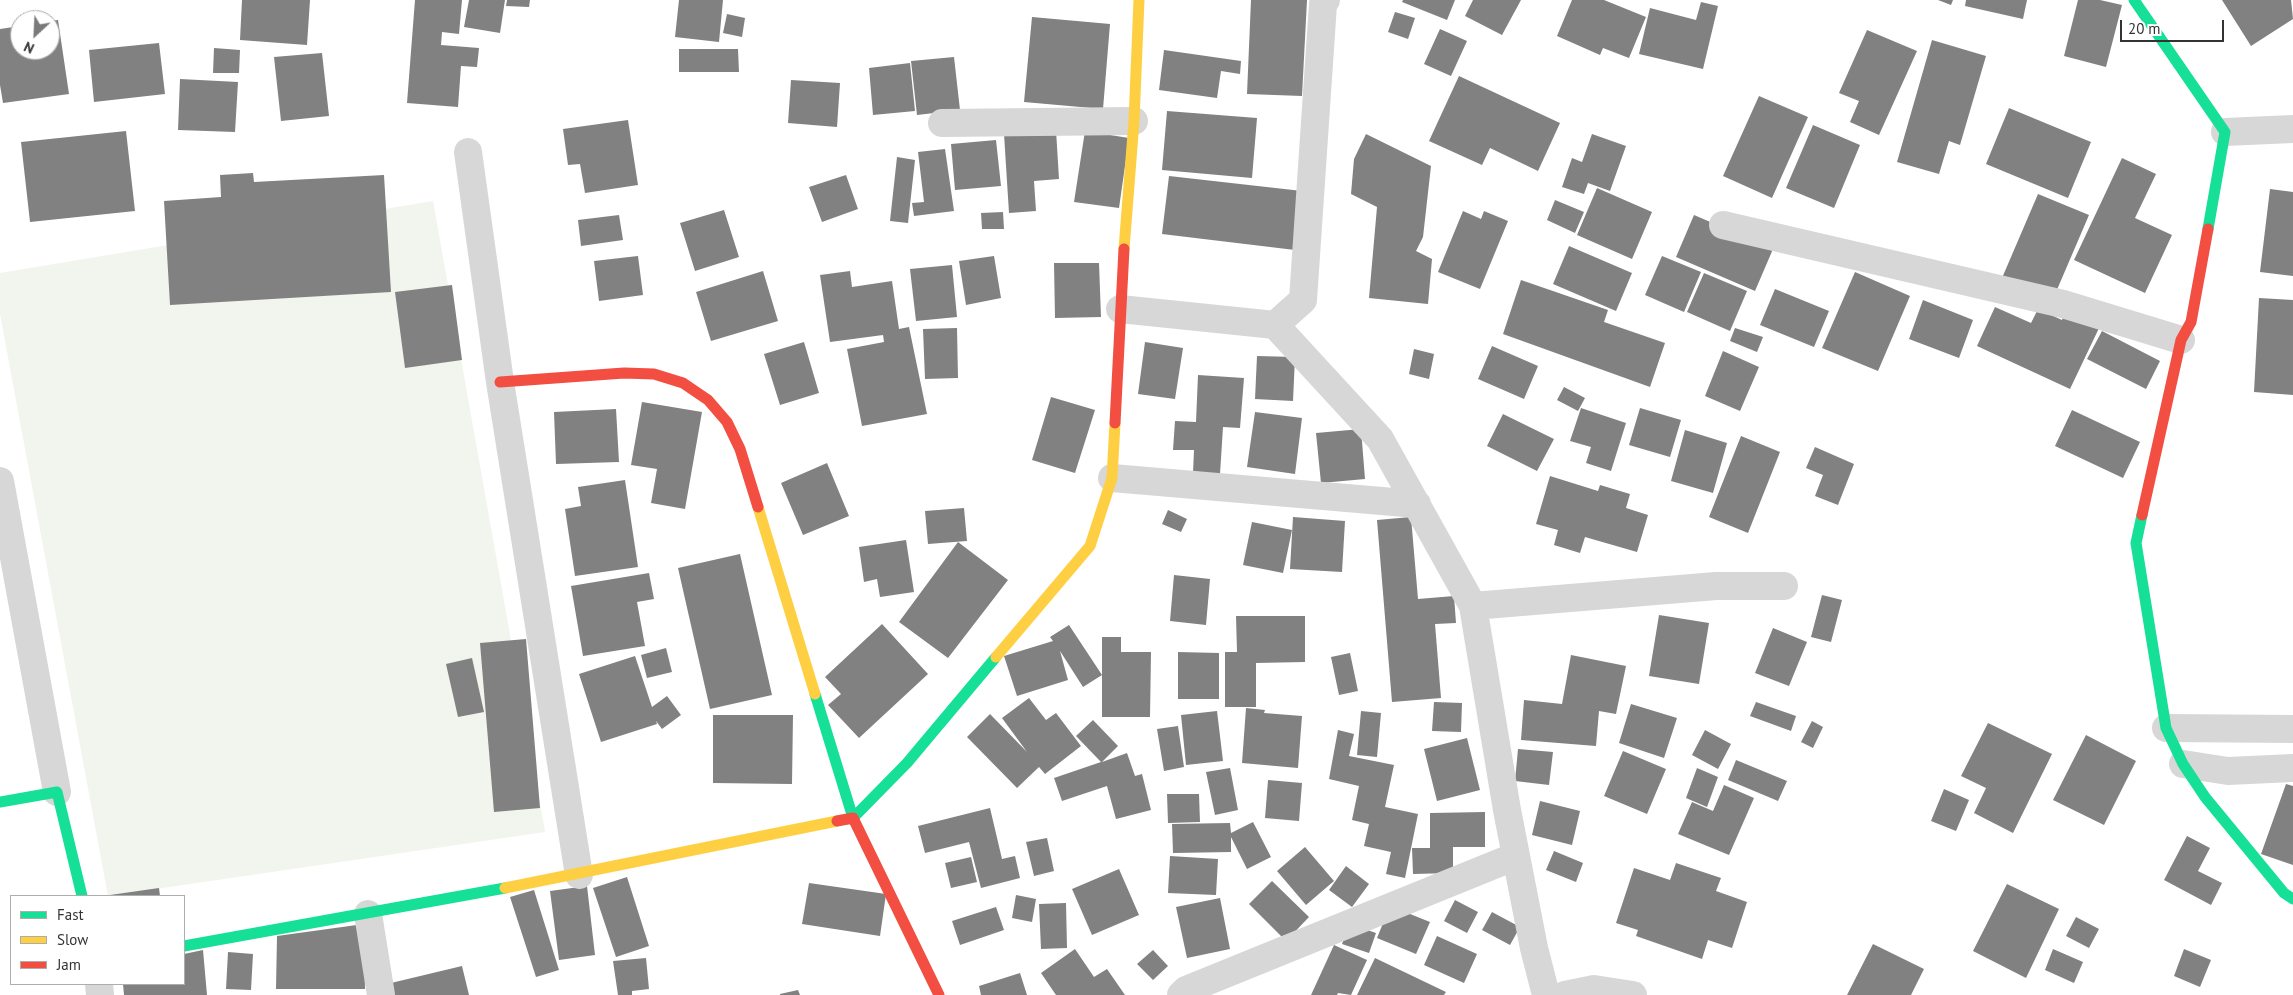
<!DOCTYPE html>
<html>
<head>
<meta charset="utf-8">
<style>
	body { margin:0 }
	#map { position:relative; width:2293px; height:995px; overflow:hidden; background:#fff; font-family:"PT Sans",sans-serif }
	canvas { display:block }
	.legend { position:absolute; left:10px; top:895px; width:175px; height:90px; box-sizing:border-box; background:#fff; border:1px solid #adadad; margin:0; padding:6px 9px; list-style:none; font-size:15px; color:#333 }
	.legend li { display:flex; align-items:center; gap:10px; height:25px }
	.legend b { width:25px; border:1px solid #adadad }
	.north { position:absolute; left:10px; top:10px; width:50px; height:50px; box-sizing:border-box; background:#fff; border:1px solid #adadad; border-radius:50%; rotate:205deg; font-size:14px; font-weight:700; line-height:20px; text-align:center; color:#333 }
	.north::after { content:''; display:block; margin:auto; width:18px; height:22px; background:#7a7a7a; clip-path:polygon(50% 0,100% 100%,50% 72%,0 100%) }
	.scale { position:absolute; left:2120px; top:20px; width:104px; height:22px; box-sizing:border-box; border:2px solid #333; border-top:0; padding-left:6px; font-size:15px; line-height:18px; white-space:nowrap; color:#333; -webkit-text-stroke:4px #fff; paint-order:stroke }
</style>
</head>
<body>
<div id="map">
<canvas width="2293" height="995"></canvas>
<ul class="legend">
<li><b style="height:6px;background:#16e098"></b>Fast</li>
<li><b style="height:6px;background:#ffcf43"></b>Slow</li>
<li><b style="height:6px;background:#f24e42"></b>Jam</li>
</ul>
<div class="north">N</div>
<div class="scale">20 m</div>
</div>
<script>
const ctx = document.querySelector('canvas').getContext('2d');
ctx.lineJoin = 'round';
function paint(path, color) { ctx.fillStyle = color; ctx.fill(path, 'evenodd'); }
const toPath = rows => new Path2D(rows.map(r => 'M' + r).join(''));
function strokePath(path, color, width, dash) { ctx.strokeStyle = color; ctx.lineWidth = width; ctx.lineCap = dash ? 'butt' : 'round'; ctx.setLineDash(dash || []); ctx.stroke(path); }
paint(toPath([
	[433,201,545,832,108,896,0,314,0,273]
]), '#f1f5ed');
paint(toPath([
	[242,0,310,0,307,45,240,40],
	[415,0,462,0,459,34,442,32,441,45,479,48,477,67,461,66,458,107,407,103],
	[469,0,505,0,500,33,464,27],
	[507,0,530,0,529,7,506,6],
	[679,0,723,0,719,42,675,37],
	[1251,0,1307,0,1302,96,1247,94],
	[1403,0,1455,0,1447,20,1402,2],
	[1473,0,1521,0,1502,35,1465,16],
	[1572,0,1604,0,1646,17,1629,58,1603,48,1600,55,1557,36],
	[1938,0,1953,0,1951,5],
	[1966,0,2027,0,2023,19,1965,6],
	[2078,0,2100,0,2122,5,2106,67,2064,56],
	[2222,0,2291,0,2293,19,2251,46],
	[1701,2,1718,6,1703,69,1639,54,1650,8,1696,20],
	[1395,12,1415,18,1408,39,1388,32],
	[727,14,745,18,742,37,723,33],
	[1032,17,1110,24,1103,109,1024,102],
	[58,20,69,94,3,103,0,85,0,29,20,26,20,50,50,50,50,21],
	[1440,29,1467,41,1451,76,1424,64],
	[1867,30,1917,51,1879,135,1850,122,1859,101,1839,93],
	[1932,40,1986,56,1960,145,1949,141,1939,174,1897,162],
	[159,43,165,94,94,102,89,50],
	[214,48,240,50,239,73,213,73],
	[679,49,738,49,739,72,679,72],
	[1164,50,1241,61,1240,74,1221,71,1217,98,1159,90],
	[322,53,329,116,281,121,274,57],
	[954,57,960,110,917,115,911,61],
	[910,63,915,111,873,115,869,68],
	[1459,76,1560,123,1538,171,1490,148,1482,165,1429,141],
	[180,79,238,82,235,132,178,130],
	[791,80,840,83,837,127,788,123],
	[1759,96,1808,117,1772,198,1723,176],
	[2009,108,2091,142,2068,198,1986,164],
	[1167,111,1257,118,1252,178,1162,170],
	[628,120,638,185,585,193,580,164,568,165,563,129],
	[1813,125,1860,145,1834,208,1786,188],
	[1056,130,1059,179,1034,181,1036,211,1009,213,1004,134],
	[126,131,135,211,30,222,21,142],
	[1085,131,1129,138,1119,208,1074,202],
	[1366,134,1431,166,1423,237,1416,251,1432,259,1428,304,1369,298,1377,207,1351,194,1354,159],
	[1592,134,1626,146,1610,191,1588,183,1584,194,1562,187,1572,158,1582,162],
	[996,140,1001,186,955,190,951,144],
	[945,149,954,211,914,216,912,203,924,202,918,152],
	[897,157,915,160,908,223,890,221],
	[2122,158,2156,174,2135,218,2172,235,2145,293,2074,260],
	[253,173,254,182,384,175,391,292,170,305,164,201,221,197,220,175],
	[846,175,858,209,822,222,809,187],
	[1169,176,1302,191,1295,250,1162,234],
	[1597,188,1652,212,1632,259,1577,235],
	[2270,189,2293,192,2293,276,2260,272],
	[2038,194,2089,215,2053,299,2002,278],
	[1555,200,1584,212,1575,233,1547,220],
	[724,210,739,257,695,271,680,223],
	[1463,211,1481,219,1484,211,1508,221,1480,289,1438,272],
	[1003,212,1004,229,982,229,981,213],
	[619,215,623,240,581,246,578,220],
	[1694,215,1773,249,1755,291,1676,257],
	[1569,246,1632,273,1616,311,1553,284],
	[638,256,643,295,599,301,594,261],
	[994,256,1001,298,966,305,959,261],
	[1662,256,1701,272,1684,312,1645,295],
	[1054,263,1099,263,1101,317,1055,318],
	[952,265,957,317,916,321,910,269],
	[763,271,778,321,711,341,696,292],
	[850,271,852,287,892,281,899,329,909,327,927,414,862,426,847,349,884,342,883,335,830,342,820,275],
	[1855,272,1910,296,1878,371,1822,348],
	[1704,273,1747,291,1730,331,1687,312],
	[1521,280,1608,310,1604,322,1665,343,1650,387,1503,334],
	[452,285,462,360,405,368,395,292],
	[1775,289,1829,311,1814,347,1760,325],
	[2259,298,2293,300,2293,395,2254,392],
	[1923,300,1973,320,1959,358,1909,339],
	[1995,307,2031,323,2038,309,2062,320,2066,310,2100,326,2070,389,1977,346],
	[957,328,958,378,925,379,923,329],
	[1735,328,1763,337,1757,352,1730,341],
	[2102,331,2160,361,2146,389,2087,359],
	[804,342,819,393,780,405,764,354],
	[1145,342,1183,348,1175,399,1138,394],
	[1492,346,1538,366,1524,399,1478,379],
	[1414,349,1434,354,1429,379,1409,374],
	[1723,351,1759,367,1740,411,1705,396],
	[1257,356,1295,357,1293,401,1255,399],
	[1198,375,1244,378,1240,428,1223,427,1220,474,1193,473,1194,450,1173,450,1175,421,1196,422],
	[1564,387,1585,398,1578,411,1557,400],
	[1051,397,1095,410,1075,473,1032,460],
	[642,402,702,412,685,509,651,503,657,469,631,465],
	[1581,408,1626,423,1611,471,1586,463,1591,447,1570,441],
	[1640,408,1681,420,1670,457,1629,445],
	[616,409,619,462,556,464,554,412],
	[2072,410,2140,442,2123,478,2055,446],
	[1255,412,1302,418,1295,474,1247,467],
	[1503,414,1554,439,1537,471,1487,446],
	[1361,429,1365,479,1321,483,1316,433],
	[1685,430,1727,443,1713,493,1671,481],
	[1741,436,1780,452,1748,533,1709,517],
	[1815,447,1854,464,1838,505,1815,496,1823,475,1806,468],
	[827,463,849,516,803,535,781,483],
	[1550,476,1598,491,1600,485,1630,494,1626,508,1648,515,1637,552,1585,537,1580,553,1554,545,1558,530,1536,524],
	[625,480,638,567,575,576,565,509,581,506,578,487],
	[964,508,967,541,928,544,925,511],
	[1168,510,1187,519,1181,532,1162,524],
	[1293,517,1345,521,1342,572,1290,569],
	[1411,517,1418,599,1454,596,1456,623,1435,624,1441,698,1392,702,1377,520],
	[1252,522,1292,530,1283,573,1243,565],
	[906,540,914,592,880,597,877,579,864,582,859,547],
	[958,542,1008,580,948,658,899,622],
	[740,554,772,695,710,709,678,568],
	[649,573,654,599,637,602,645,646,583,656,571,586],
	[1174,575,1210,579,1206,625,1170,621],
	[1822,595,1842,600,1831,642,1811,637],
	[1659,615,1709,623,1699,684,1649,676],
	[1236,616,1305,616,1305,662,1256,663,1256,707,1225,707,1225,652,1237,652],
	[882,624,928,674,859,738,828,705,841,694,825,677],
	[1069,625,1102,675,1083,687,1060,651,1068,680,1017,696,1004,656,1053,641,1050,637],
	[1773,628,1807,642,1789,686,1755,673],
	[1102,637,1121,637,1121,652,1151,652,1150,717,1102,717],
	[526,639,540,808,494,812,480,643],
	[666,648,672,672,647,678,641,655],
	[1178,652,1219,653,1219,699,1178,699],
	[1350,653,1358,691,1339,695,1331,657],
	[1571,655,1626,666,1616,714,1599,711,1596,746,1521,740,1524,700,1562,704],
	[635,656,652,707,667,696,681,715,662,729,656,721,657,724,601,742,579,674],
	[472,658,484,712,458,717,446,664],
	[1029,698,1046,720,1056,713,1081,746,1045,774,1039,767,1017,788,967,737,990,714,1027,752,1002,718],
	[1434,702,1462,703,1461,732,1432,731],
	[1756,702,1796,716,1791,731,1750,716],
	[1631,704,1677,718,1664,758,1619,743],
	[1246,708,1265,710,1264,713,1302,716,1298,768,1242,763],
	[1217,711,1223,761,1186,765,1181,715],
	[1361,711,1381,713,1377,757,1357,755],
	[713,715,793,715,792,784,713,783],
	[1093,720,1118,746,1102,762,1127,753,1135,776,1142,774,1151,810,1116,819,1107,786,1062,801,1054,778,1101,762,1076,736],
	[1812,721,1823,727,1813,748,1801,742],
	[1988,723,2052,754,2013,833,1974,813,1986,788,1961,776],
	[1178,726,1184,767,1164,771,1157,729],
	[1338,730,1354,734,1349,756,1394,765,1385,807,1418,814,1405,878,1386,874,1391,852,1364,846,1369,824,1352,820,1359,786,1329,779],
	[1705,730,1731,744,1718,769,1692,755],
	[2086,735,2136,761,2104,825,2053,800],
	[1467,738,1480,790,1437,801,1424,749],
	[1518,749,1553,752,1549,785,1515,781],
	[1623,751,1666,769,1647,814,1604,796],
	[1736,760,1787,781,1778,801,1728,780],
	[1230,768,1238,810,1215,815,1206,772],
	[1697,768,1718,777,1707,807,1686,798],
	[1268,780,1302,783,1299,821,1265,818],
	[2286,784,2293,786,2293,865,2261,854],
	[1724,785,1754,798,1729,855,1678,834,1692,802,1713,811],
	[1944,789,1969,800,1956,831,1931,821],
	[1167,794,1199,794,1200,822,1168,823],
	[1540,801,1580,811,1572,845,1532,835],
	[990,808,1002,859,1015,856,1020,878,981,888,969,842,925,853,918,826],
	[1485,812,1485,847,1453,847,1453,873,1413,874,1412,848,1430,848,1430,813],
	[1253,822,1271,857,1247,869,1231,837,1231,852,1173,853,1172,824,1230,823,1231,833],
	[2187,836,2210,848,2198,871,2222,883,2211,905,2164,880],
	[1047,838,1054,871,1034,876,1026,842],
	[1305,847,1334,881,1306,905,1277,871],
	[1554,851,1583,863,1576,882,1546,870],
	[1170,856,1218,859,1216,895,1168,893],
	[971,857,977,882,951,888,945,863],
	[1676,863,1721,878,1716,891,1747,902,1732,948,1708,940,1702,959,1636,936,1638,930,1616,923,1634,868,1670,880],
	[1346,866,1369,884,1352,907,1329,890],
	[1119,869,1139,915,1092,935,1072,889],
	[627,877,649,946,616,957,593,888],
	[1272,881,1309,917,1286,941,1249,904],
	[809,883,886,894,880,936,802,924],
	[2007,884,2059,909,2026,978,1973,951],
	[587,886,595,955,559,960,550,891],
	[159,888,160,896,110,896,110,895],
	[534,890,559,970,536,977,510,897],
	[1016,895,1036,899,1032,922,1012,918],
	[1220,898,1230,949,1187,958,1176,907],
	[1455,900,1478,912,1467,933,1444,921],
	[1066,903,1067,948,1041,949,1039,904],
	[1390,906,1430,922,1416,954,1377,938],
	[996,907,1004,930,960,945,952,921],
	[1492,912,1520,927,1510,945,1482,930],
	[2076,917,2099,929,2089,948,2066,936],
	[364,924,365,989,276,989,277,936],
	[1350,924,1376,933,1369,953,1342,944],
	[1437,936,1477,954,1464,983,1424,965],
	[1873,944,1924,969,1911,995,1847,995],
	[1334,945,1367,960,1351,995,1338,993,1337,995,1311,995],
	[1075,949,1094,977,1107,969,1125,995,1056,995,1041,973],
	[2053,949,2083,962,2074,983,2045,970],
	[2184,949,2211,960,2200,987,2174,976],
	[203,950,207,995,124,995,123,984,184,984,184,954],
	[1153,950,1168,966,1153,980,1137,964],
	[228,952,253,954,251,990,226,989],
	[646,958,649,989,632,991,632,995,618,995,613,961],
	[1375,958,1446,992,1444,995,1357,995],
	[462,966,469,995,394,995,391,983],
	[1020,973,1027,995,981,995,979,986],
	[798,990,800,995,780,995,780,994]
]), '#818181');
strokePath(toPath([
	[942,123,1134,121],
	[2225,132,2293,129],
	[468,152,500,382,579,875],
	[1723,225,2063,304,2181,340],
	[1120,309,1275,325,1380,439,1473,606,1507,810,1534,948,1546,995],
	[1275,325,1303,300,1323,4,1326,0],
	[1112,478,1417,504],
	[0,481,57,792],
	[1473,606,1716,586,1784,586],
	[2166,728,2293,729],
	[2183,764,2228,771,2293,768],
	[368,914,381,995],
	[99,984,100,995],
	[1181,995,1186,990,1516,856],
	[1565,995,1594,989,1633,995]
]), '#d7d7d7', 28);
strokePath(toPath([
	[2134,0,2225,132,2208,229],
	[2142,515,2136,543,2166,728,2183,764,2205,797,2284,893,2293,899],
	[815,694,853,818,907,763,996,657],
	[0,802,57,792,82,896],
	[184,946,505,888]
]), '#16e098', 11);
strokePath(toPath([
	[1124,249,1134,121,1139,0],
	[758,507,815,694],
	[996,657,1090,546,1112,478,1115,423],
	[505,888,837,821]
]), '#ffcf43', 11);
strokePath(toPath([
	[500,382,624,373,654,374,683,383,708,400,727,422,740,449,758,507],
	[1115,423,1124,249],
	[2142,515,2181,340,2191,322,2208,229],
	[837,821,853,818,939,995]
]), '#f24e42', 11);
</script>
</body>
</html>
